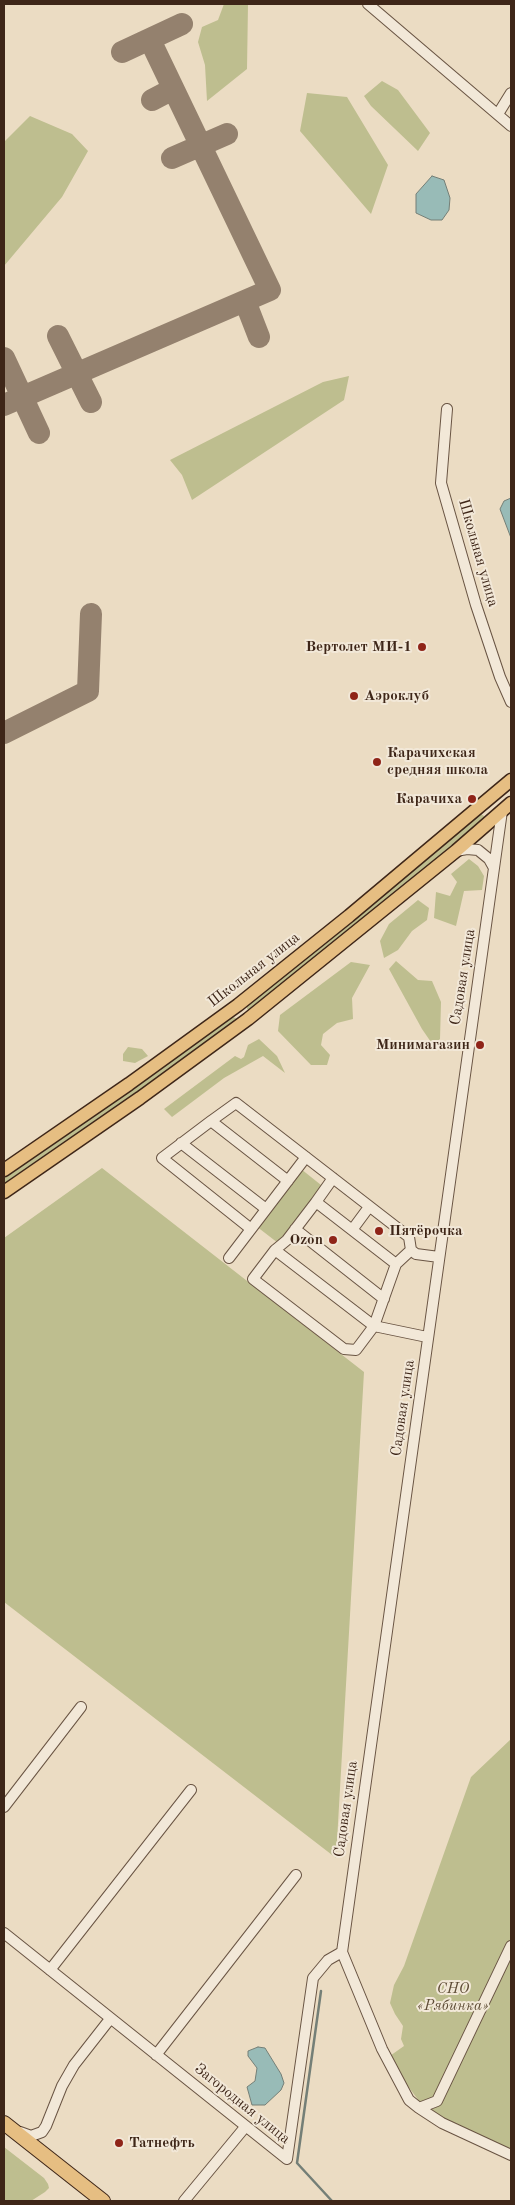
<!DOCTYPE html>
<html>
<head>
<meta charset="utf-8">
<style>
	body { margin:0 }
	#map { position:relative; width:515px; height:2205px; overflow:hidden; background:#ebdcc3; font-family:"Old Standard TT",serif }
	canvas { display:block }
	.frame { position:absolute; inset:0; border:5px solid #3e2618; pointer-events:none }
</style>
</head>
<body>
<div id="map">
<canvas width="515" height="2205"></canvas>
<div class="frame"></div>
</div>
<script>
const ctx = document.querySelector('canvas').getContext('2d');
ctx.lineJoin = 'round';
function paint(path, color) { ctx.fillStyle = color; ctx.fill(path, 'evenodd'); }
const toPath = rows => new Path2D(rows.map(r => 'M' + r).join(''));
function strokePath(path, color, width, dash) { ctx.strokeStyle = color; ctx.lineWidth = width; ctx.lineCap = dash ? 'butt' : 'round'; ctx.setLineDash(dash || []); ctx.stroke(path); }
function drawText(font, color, halo, rows, align = 'center') {
  ctx.font = font + ' "Old Standard TT",serif'; ctx.lineWidth = 4; ctx.setLineDash([]); ctx.textBaseline = 'middle'; ctx.strokeStyle = halo; ctx.fillStyle = color; for (const [text, x, y, turn = 0] of rows) {
    ctx.save(); ctx.translate(x, y); ctx.rotate((+turn || 0) * Math.PI / 180); ctx.textAlign = isNaN(turn) ? turn : align; if (halo) ctx.strokeText(text, 0, 0); ctx.fillText(text, 0, 0); ctx.restore();
  }
}
paint(toPath([
	[224,4,248,4,247,69,207,101,205,65,198,42,202,27,218,20],
	[382,81,398,90,430,133,418,151,371,106,364,96],
	[307,93,347,97,388,165,371,214,300,131],
	[30,116,72,134,88,151,62,197,4,266,4,142],
	[349,376,344,400,192,500,182,475,170,460,323,382],
	[481,814,484,816,484,819,357,925,250,1010,247,1009,247,1005,353,920],
	[469,859,478,866,484,876,482,890,464,891,456,926,434,918,436,892,450,896,457,882,451,874],
	[418,900,429,908,427,920,412,931,398,950,384,958,380,941,389,924],
	[396,961,418,980,432,981,441,1002,440,1039,433,1045,422,1029,389,969],
	[351,962,370,965,352,998,353,1019,337,1023,323,1034,321,1045,330,1055,327,1065,311,1065,278,1031,280,1015],
	[232,1017,236,1018,235,1021,136,1094,4,1186,4,1178,132,1090],
	[259,1039,277,1056,285,1073,263,1056,224,1078,172,1117,164,1109,235,1056,241,1059,244,1057,248,1045],
	[128,1047,142,1049,148,1056,135,1063,123,1061,123,1054],
	[102,1168,364,1372,336,1858,4,1602,4,1238],
	[301,1169,326,1189,278,1243,256,1226],
	[511,1739,511,2160,479,2146,437,2123,422,2105,387,2058,404,2046,401,2039,403,2026,395,2014,390,2003,394,1985,404,1966,471,1777],
	[4,2147,44,2178,48,2184,49,2188,45,2192,31,2201,4,2201]
]), '#bebe8f');
const water = toPath([
	[432,176,444,180,450,198,449,210,442,220,431,220,416,213,416,194,432,176],
	[511,498,511,538,500,509,504,501,511,498],
	[258,2047,265,2048,281,2074,284,2083,281,2090,265,2105,252,2105,247,2087,255,2081,257,2068,248,2056,248,2051,258,2047]
]);
paint(water, '#98bbb7');
strokePath(water, '#747f77', 1);
strokePath(toPath([
	[321,1991,297,2163,332,2201]
]), '#747f77', 2.5);
strokePath(toPath([
	[122,52,182,24],
	[152,100,173,89],
	[172,158,227,134],
	[245,301,259,337],
	[58,336,91,402],
	[4,358,39,433],
	[4,405,270,290,150,40],
	[4,733,88,691,91,614]
]), '#94816e', 22);
const minor = toPath([
	[368,4,511,126],
	[498,114,511,93],
	[447,409,441,483,476,605,500,677,511,702],
	[502,811,342,1952,382,2049,409,2100,419,2108,437,2101,511,1946],
	[456,851,467,849,478,850,489,859,494,868],
	[211,1121,236,1103,409,1237,411,1250,416,1254,439,1257],
	[181,1143,266,1209],
	[316,1202,396,1264,374,1326,356,1350,344,1349,253,1279,275,1250,287,1240,316,1202],
	[316,1202,333,1178],
	[251,1229,162,1158,211,1121,288,1181],
	[295,1229,384,1299],
	[352,1230,369,1207],
	[275,1250,374,1326,427,1337],
	[229,1258,306,1157],
	[396,1264,411,1250],
	[4,1807,81,1707],
	[4,1933,287,2159,313,1978,328,1960,342,1952],
	[50,1970,191,1790],
	[156,2055,296,1875],
	[419,2108,442,2123,511,2155],
	[20,2132,31,2136,42,2132,46,2126,62,2086,74,2065,110,2019],
	[184,2201,246,2126]
]);
const major = toPath([
	[4,1170,129,1084,238,1005,349,916,511,780],
	[4,1192,140,1098,248,1019,456,851,511,803]
]);
const highway = toPath([
	[4,2123,103,2201]
]);
strokePath(minor, '#695443', 12);
strokePath(major, '#3e2618', 15);
strokePath(highway, '#3e2618', 16);
strokePath(minor, '#f2e8d8', 10);
strokePath(major, '#e6be82', 12);
strokePath(highway, '#e6be82', 14);
for (const [x, y, r, color] of [
	[422,647,5,"#8f2418"],
	[354,696,5,"#8f2418"],
	[377,762,5,"#8f2418"],
	[472,799,5,"#8f2418"],
	[480,1045,5,"#8f2418"],
	[379,1231,5,"#8f2418"],
	[333,1240,5,"#8f2418"],
	[119,2143,5,"#8f2418"]
]) { const dot = new Path2D(); dot.arc(x, y, r, 0, 2 * Math.PI); ctx.fillStyle = color; ctx.fill(dot); strokePath(dot, '#f2e8d8', 2); }
drawText('15px', '#3e2618', '#f2e8d8', [
	["Школьная улица",478,553,74],
	["Школьная улица",254,970,-38],
	["Садовая улица",463,977,-81],
	["Садовая улица",403,1408,-82],
	["Садовая улица",346,1809,-82],
	["Загородная улица",242,2104,39]
]);
drawText('bold 15px', '#3e2618', '#f2e8d8', [
	["Вертолет МИ-1",412,647],
	["Аэроклуб",364,696,"left"],
	["Карачихская",387,753,"left"],
	["средняя школа",387,770,"left"],
	["Карачиха",462,799],
	["Минимагазин",470,1045],
	["Пятёрочка",389,1231,"left"],
	["Ozon",323,1240],
	["Татнефть",129,2143,"left"]
], 'right');
drawText('italic 15px', '#5e4c36', '#f2e8d8', [
	["СНО",453,1989],
	["«Рябинка»",453,2006]
]);
</script>
</body>
</html>
